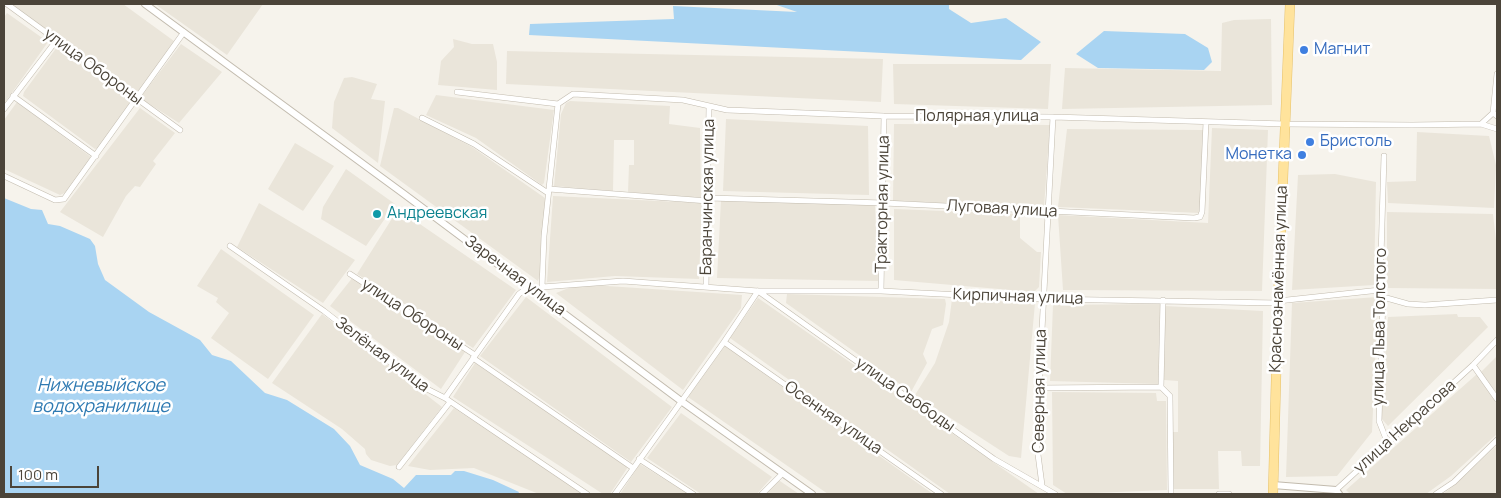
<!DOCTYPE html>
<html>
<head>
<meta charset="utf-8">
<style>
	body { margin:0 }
	#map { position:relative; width:1501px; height:498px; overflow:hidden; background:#f6f3ec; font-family:Manrope,sans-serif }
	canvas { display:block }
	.frame { position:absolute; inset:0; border:5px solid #4b4439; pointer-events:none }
	.scale { position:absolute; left:10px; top:466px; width:89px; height:22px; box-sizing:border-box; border:2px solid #4b4439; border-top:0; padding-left:6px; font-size:15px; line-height:18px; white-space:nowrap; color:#4b4439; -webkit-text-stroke:4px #fff; paint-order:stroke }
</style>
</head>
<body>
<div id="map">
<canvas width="1501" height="498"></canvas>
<div class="frame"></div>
<div class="scale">100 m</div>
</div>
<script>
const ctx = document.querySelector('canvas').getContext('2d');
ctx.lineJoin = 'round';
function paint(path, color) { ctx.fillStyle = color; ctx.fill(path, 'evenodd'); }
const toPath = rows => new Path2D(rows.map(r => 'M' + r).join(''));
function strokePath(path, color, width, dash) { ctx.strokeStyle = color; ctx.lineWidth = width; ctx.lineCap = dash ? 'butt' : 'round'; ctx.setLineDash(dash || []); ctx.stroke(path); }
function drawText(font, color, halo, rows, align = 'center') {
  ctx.font = font + ' Manrope,sans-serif'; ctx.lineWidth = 5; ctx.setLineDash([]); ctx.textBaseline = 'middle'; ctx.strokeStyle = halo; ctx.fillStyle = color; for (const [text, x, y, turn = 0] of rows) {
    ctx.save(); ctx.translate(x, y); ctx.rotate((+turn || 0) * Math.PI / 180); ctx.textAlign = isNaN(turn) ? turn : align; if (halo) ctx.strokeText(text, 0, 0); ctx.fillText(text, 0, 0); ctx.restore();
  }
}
paint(toPath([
	[12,4,123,4,174,41,136,96],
	[155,4,263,4,227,55],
	[7,13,48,42,4,104,4,17],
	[1271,19,1272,105,1062,109,1065,68,1221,71,1222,23,1234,20],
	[453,39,472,44,493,44,497,62,497,90,438,85,441,61,454,47],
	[181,44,222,72,179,123,140,98],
	[57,47,132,101,99,147,95,149,23,96,24,92],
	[507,51,883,59,881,102,506,84],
	[893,64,1051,64,1048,109,894,104],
	[352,77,377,84,371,99,385,101,378,163,332,128,334,102,344,78],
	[436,95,554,110,544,183,542,185,476,138,426,115],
	[570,101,670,106,669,124,700,128,701,198,628,192,629,165,634,165,634,140,614,140,613,191,554,186,561,114,566,103],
	[17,102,91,157,67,192,60,195,4,169,4,120],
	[140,108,175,133,153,161,156,164,140,187,135,186,126,196,103,237,60,212],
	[394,108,398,108,472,147,545,198,542,269,538,281,380,166],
	[726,119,868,126,869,195,723,191],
	[894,124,1050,125,1044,207,893,201],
	[1212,128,1268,130,1262,291,1063,290,1058,215,1208,223],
	[1067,129,1203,130,1200,213,1058,207],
	[1417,132,1489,136,1496,165,1494,208,1388,203,1387,182,1416,181],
	[295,143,334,166,303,211,268,189],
	[346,169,395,204,366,246,321,219,323,207],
	[1335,174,1376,182,1374,285,1292,290,1298,175],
	[553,196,702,203,699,279,615,276,547,282],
	[721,200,875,205,878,281,717,278],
	[259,203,355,260,323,303,237,247],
	[398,209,516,290,473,348,357,274],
	[894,209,1020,214,1020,238,1037,252,1041,252,1039,287,1034,292,894,280],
	[1387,212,1493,214,1497,249,1497,289,1387,288],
	[221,249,314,315,268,379,211,338,229,313,216,302,218,298,197,286],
	[353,277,465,352,441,389,330,306],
	[592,285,742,295,741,308,683,390,556,293,574,286],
	[787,294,945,299,946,304,943,325,932,329,923,354,927,363,911,392,786,303],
	[526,297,672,407,631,462,480,356],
	[1378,297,1372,432,1337,476,1286,477,1292,303],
	[758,298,1039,494,950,494,730,338],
	[952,299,1035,303,1021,458,1009,456,915,395,935,363,949,322],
	[1160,304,1158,384,1050,381,1053,305],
	[1165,306,1263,311,1260,466,1242,466,1241,451,1218,451,1219,489,1173,489,1173,432,1178,432,1178,381,1164,380],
	[322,314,442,407,397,465,390,466,371,460,366,454,365,449,342,429,272,383],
	[1457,314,1458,317,1480,317,1488,327,1388,426,1381,418,1388,317],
	[725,346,933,494,828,494,688,397],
	[1497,356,1497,394,1481,372],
	[475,363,628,467,610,494,603,494,453,397],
	[1477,374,1497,404,1497,434,1451,476,1426,494,1350,494,1346,490],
	[1052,392,1156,393,1157,401,1166,401,1167,490,1067,494,1053,485],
	[454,408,583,493,582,494,539,494,474,468,430,470,408,466],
	[681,413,772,477,757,494,701,494,647,458],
	[1497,445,1497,494,1443,494,1456,484],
	[640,464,688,494,620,494],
	[777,479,799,494,765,494]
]), '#eae5da');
paint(toPath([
	[774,4,949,4,949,9,971,23,1006,18,1041,42,1021,60,529,35,530,24,674,19,673,6,797,12],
	[1104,31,1185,34,1208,48,1212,62,1204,70,1098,68,1076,54],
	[4,198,31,209,42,210,48,224,60,226,90,239,95,246,98,264,105,280,149,312,200,340,212,355,231,361,265,393,287,400,334,429,350,446,360,465,393,479,404,488,416,475,451,475,455,471,464,471,493,480,519,492,518,494,4,494]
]), '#a9d4f2');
const minor = toPath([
	[7,4,180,130],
	[457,92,558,104,573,94,683,100,727,110,884,116,1053,117,1285,124,1412,125,1481,124,1493,113,1497,116],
	[13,96,96,156],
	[4,109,56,41],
	[1493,113,1497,74],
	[422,118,474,144,548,193],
	[1481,124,1497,129],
	[1384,156,1380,290,1383,297,1379,421,1388,444],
	[4,176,55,200,64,199,184,32],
	[549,189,708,201],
	[709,198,884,203,1194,218,1200,217,1202,212,1206,122],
	[230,246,324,311,421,386,445,398,587,494],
	[350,274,475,355],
	[542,287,544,236,558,104],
	[706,287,709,107],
	[881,291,884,116],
	[538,294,542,287,623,281,758,291,881,291,1042,299,1278,303],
	[1383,297,1408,304,1425,305,1497,300],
	[1163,300,1161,387,1170,396,1171,494],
	[1278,301,1380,290],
	[724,342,941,494],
	[473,358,633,468],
	[1473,365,1497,399],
	[1039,388,1161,387],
	[445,398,519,294,528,287],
	[639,459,693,494],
	[399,467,450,402],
	[1042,485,1037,447,1039,388,1053,117],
	[1336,490,1473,365,1497,340],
	[615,494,724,342,758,291,994,459,1055,494],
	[762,494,782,474],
	[1219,494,1229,494],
	[1436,494,1454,482,1497,440]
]);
const tertiary = toPath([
	[145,4,404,194,681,401,812,494],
	[1273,485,1336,490,1339,494]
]);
const primary = toPath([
	[1273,494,1278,303,1290,4]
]);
strokePath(minor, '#c2bbae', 6);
strokePath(tertiary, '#c2bbae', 8);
strokePath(primary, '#e6c16a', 10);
strokePath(minor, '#fff', 5);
strokePath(tertiary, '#fff', 6);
strokePath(primary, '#ffe39c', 9);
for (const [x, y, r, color] of [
	[1304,50,5,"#3f7fe0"],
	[1310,142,5,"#3f7fe0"],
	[1302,155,5,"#3f7fe0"],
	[377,214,5,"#0f9aa8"]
]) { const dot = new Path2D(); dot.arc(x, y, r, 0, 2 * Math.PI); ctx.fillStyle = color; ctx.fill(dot); strokePath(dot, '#fff', 2); }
drawText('16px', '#366cbe', '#fff', [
	["Магнит",1314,50],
	["Бристоль",1320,142],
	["Монетка",1292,155,"right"]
], 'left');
drawText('16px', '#4b4439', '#fff', [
	["улица Обороны",93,67,36],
	["Полярная улица",977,117],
	["Баранчинская улица",708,197,-89],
	["Тракторная улица",883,204,-89],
	["Луговая улица",1002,209,3],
	["Заречная улица",515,276,37],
	["Краснознамённая улица",1279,279,-88],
	["Кирпичная улица",1018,297,2],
	["улица Обороны",412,315,33],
	["улица Льва Толстого",1380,327,-89],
	["Зелёная улица",382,355,37],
	["Северная улица",1040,391,-89],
	["улица Свободы",905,395,35],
	["Осенняя улица",833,418,35],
	["улица Некрасова",1405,427,-42]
]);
drawText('16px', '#0d838f', '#fff', [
	["Андреевская",387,214]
], 'left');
drawText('italic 18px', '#2e7ab2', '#fff', [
	["Нижневыйское",101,386],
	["водохранилище",101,407]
]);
</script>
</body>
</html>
